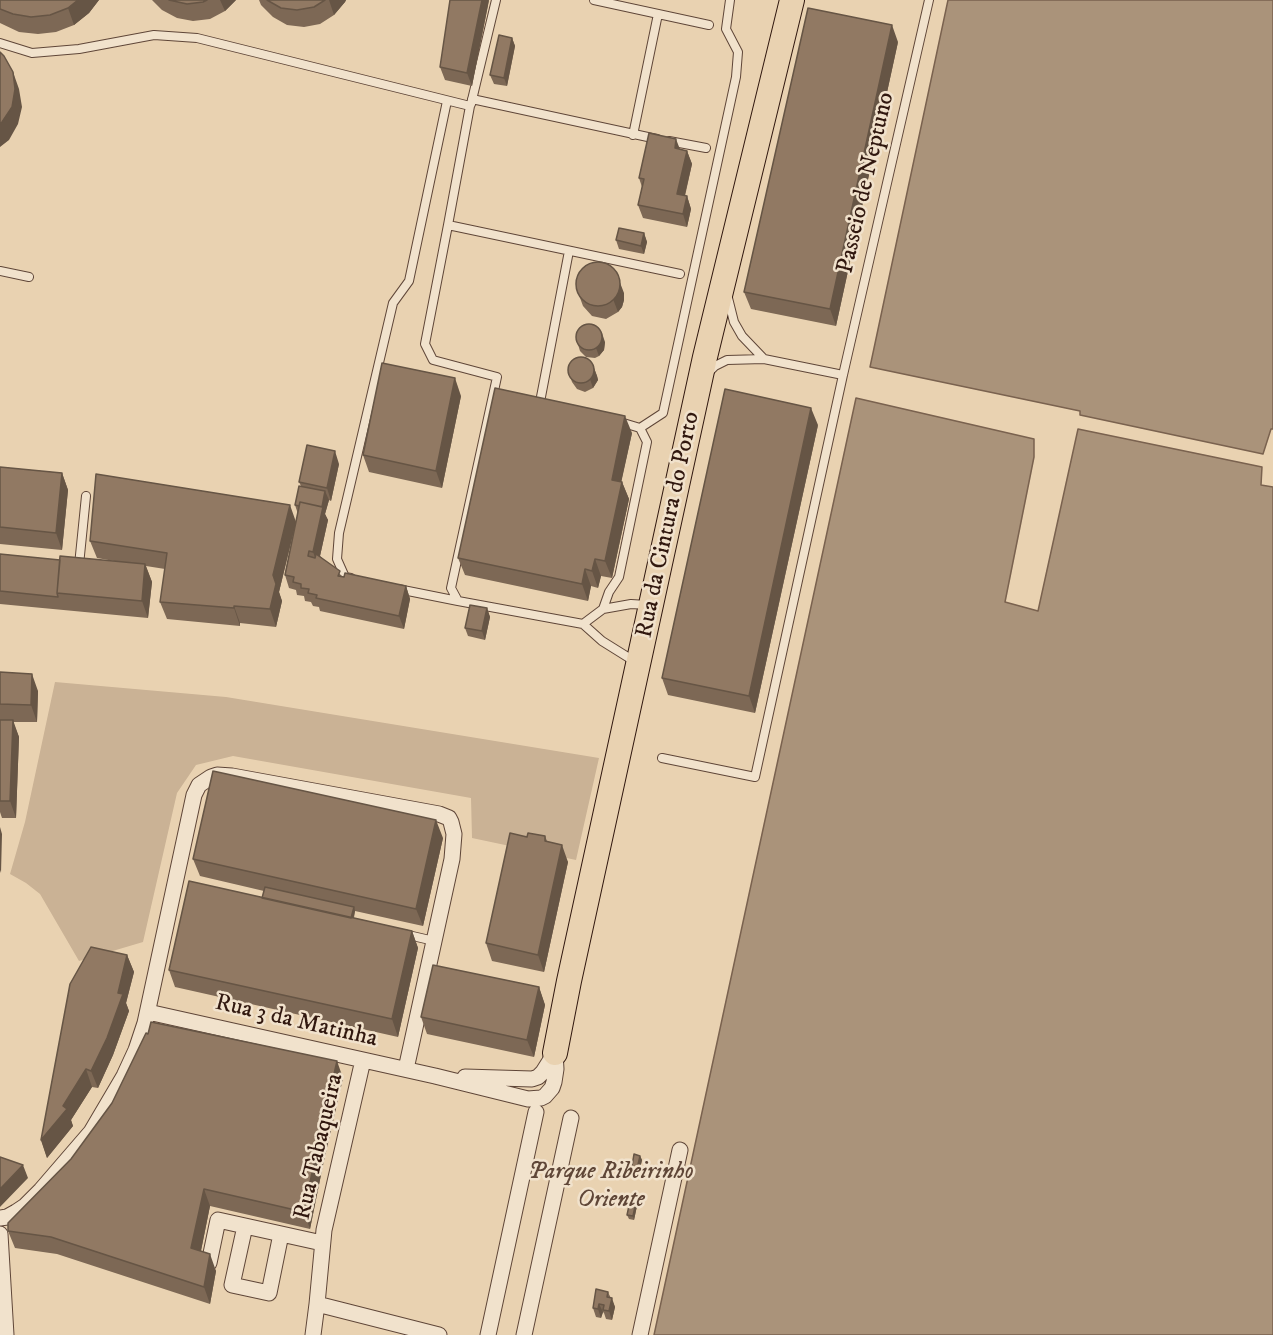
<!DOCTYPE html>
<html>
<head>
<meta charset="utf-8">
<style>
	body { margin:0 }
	canvas { display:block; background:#e9d2b1 }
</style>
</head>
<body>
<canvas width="1273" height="1335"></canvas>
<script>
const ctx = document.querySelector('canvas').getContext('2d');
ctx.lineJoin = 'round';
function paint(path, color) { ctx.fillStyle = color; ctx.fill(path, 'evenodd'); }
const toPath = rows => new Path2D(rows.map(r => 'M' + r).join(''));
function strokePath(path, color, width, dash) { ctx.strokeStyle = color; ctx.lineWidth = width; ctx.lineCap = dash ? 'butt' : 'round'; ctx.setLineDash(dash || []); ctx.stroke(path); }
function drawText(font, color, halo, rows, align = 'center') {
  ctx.font = font + ' "IM FELL DW Pica",serif'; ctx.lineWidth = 5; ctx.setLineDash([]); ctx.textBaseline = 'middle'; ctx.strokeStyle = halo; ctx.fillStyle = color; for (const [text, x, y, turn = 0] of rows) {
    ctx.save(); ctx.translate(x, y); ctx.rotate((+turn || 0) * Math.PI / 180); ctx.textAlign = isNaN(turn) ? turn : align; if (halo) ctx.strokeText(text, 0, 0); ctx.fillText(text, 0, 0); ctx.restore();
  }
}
paint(toPath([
	[55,682,226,697,599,758,576,860,472,838,471,798,233,756,196,765,177,793,143,942,79,961,40,894,26,883,10,874,25,822]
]), '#cab295');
const water = toPath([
	[948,0,1273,0,1273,429,1271,429,1263,454,1080,415,1080,411,870,367,948,0],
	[856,398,1034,439,1034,457,1005,602,1038,611,1078,429,1262,467,1261,485,1273,487,1273,1335,654,1335,856,398]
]);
paint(water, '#aa937a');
strokePath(water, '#7a624f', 1.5);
const lane = toPath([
	[594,0,709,25],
	[0,43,32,53,79,49,154,35,197,38,470,106,448,225,425,344,433,360,497,377,451,588,458,601,583,624,602,641,634,661],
	[472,99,657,139],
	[471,104,496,0],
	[633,135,658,14],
	[669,141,706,148],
	[448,225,680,274],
	[0,271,29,277],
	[709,372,715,366,727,360,764,359,742,336,734,322,728,298],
	[843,375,929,0],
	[540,402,569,251],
	[640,428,663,413,736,77,738,52,726,29,730,0],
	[76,565,79,565,86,496],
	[351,578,345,577,337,559,339,533,393,303,409,281,447,101],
	[398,589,458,601],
	[603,609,609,592,619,577,647,442,640,428,620,422],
	[583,624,603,609,631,604,647,605],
	[662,758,755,777,843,375,764,359],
	[404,934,434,941]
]);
const street = toPath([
	[148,1012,435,1076,528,1099,541,1098,545,1096,552,1088,554,1082,556,1069,555,1053],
	[465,1077,532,1079,538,1077,543,1072,555,1053],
	[0,1218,7,1217,16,1212,25,1206,41,1190,91,1132,124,1076,136,1050,145,1023,194,795,199,785,211,777,217,775,232,776,439,814,449,818,451,822,454,834,452,859,406,1069],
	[245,1226,232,1285,269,1293,281,1234],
	[0,1234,6,1335],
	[209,1263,218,1220,322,1243],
	[317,1304,439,1335],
	[313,1335,317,1304,324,1230,363,1060],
	[488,1335,536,1112],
	[524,1335,571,1118],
	[640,1335,680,1150]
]);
const primary = toPath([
	[555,1053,569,981,705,357,792,0]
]);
strokePath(lane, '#5f4638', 10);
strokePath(street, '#5f4638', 17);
strokePath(primary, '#31180f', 26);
strokePath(lane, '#f1e2cc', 8);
strokePath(street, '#f1e2cc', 15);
strokePath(primary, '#e9d2b1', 24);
paint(toPath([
	[0,0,99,0,89,13,74,25,56,32,38,34,19,32,0,23],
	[152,0,236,0,225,11,210,19,193,21,177,18,162,10],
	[259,0,346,0,345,2,334,15,320,24,304,27,287,25,273,17,261,5],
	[489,0,472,86,445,80,440,67],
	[512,38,515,46,507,86,494,84,490,75],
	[898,42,836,326,751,309,744,292],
	[680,149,687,151,692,164,685,196,687,196,691,209,687,227,643,218,638,205,642,187,639,178],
	[644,233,647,242,644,254,619,249,616,240],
	[576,287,624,293,624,300,622,307,618,312,606,319,592,316,583,306],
	[576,338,605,342,604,350,599,356,595,358,586,357,580,351],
	[594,368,597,376,598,380,593,388,585,392,577,389,572,382,569,373],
	[461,396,442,488,369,472,363,455],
	[818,425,755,713,668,695,662,678],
	[632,433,621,482,622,482,629,499,612,578,601,576,598,588,591,586,588,601,465,575,458,558],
	[339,464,331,501,329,500,325,514,328,520,320,556,342,576,406,586,410,599,404,629,320,611,319,607,313,606,311,602,305,601,304,596,297,595,296,590,289,588,285,575,298,514,295,505,301,486,299,482],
	[0,467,62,473,68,490,62,550,0,544],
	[296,522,279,592,282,601,276,627,240,623,240,626,167,619,160,602,165,569,146,566,152,582,148,618,0,604,0,554,60,560,120,562,97,558,90,541],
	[487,608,490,617,485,640,468,636,465,628],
	[0,672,38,691,37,722,13,722,19,737,16,818,2,818,0,812],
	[545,836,547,841,568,862,544,972,492,961,486,943,527,837],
	[443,838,423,926,355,911,354,918,412,931,418,948,398,1037,175,987,169,970,262,898,264,891,200,876,193,859],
	[127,955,134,972,126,1003,129,1011,113,1055,98,1088,92,1087,71,1120,73,1126,47,1158,41,1140],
	[539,987,545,1005,534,1057,427,1034,421,1017],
	[343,1078,323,1165,310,1229,210,1206,201,1251,216,1271,210,1304,57,1254,15,1248,8,1231],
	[640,1156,642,1160,638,1177,632,1176,631,1172],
	[636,1202,637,1206,634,1220,629,1219,627,1215],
	[608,1292,615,1307,612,1320,606,1319,604,1313,603,1312,601,1318,596,1317,593,1308]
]), '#7d6855');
paint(toPath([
	[78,0,99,0,89,13,74,25,68,8],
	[220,0,236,0,225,11],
	[329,0,346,0,345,2,334,15],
	[482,0,489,0,472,86,467,73],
	[892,25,898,42,836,326,830,309],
	[512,38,515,46,507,86,504,78],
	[13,72,19,89,22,107,18,124,9,140,0,147,0,124],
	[676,139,681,152,675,148],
	[687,151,692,164,682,207,677,194],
	[687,196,691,209,687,227,683,214],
	[644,233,647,242,644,254,641,246],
	[619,280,624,293,624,300,622,307,618,312,613,299],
	[602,333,605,342,604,350,599,356,596,348],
	[594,368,597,376,598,380,593,388,590,379],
	[455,378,461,396,442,488,436,471],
	[811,408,818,425,755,713,749,696],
	[625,416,632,433,618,497,612,480],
	[335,451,339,464,331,501,327,488],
	[62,473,68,490,62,550,56,533],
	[622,482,629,499,612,578,605,561],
	[325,491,329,500,325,514,328,520,318,565,313,552],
	[290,505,296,522,279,592,282,601,276,627,270,609,273,575],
	[595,559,601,576,598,588,592,571],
	[145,564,152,582,148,618,142,601],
	[585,569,591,586,588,601,582,584],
	[406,586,410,599,404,629,399,616],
	[234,606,240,623,240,626,234,608],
	[487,608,490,617,485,640,482,631],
	[32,674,38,691,37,722,31,705],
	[13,720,19,737,16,818,10,801],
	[436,820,443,838,423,926,416,909],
	[0,827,2,834,1,873,0,870],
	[562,845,568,862,544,972,538,955],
	[354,907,355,911,350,933,349,929],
	[412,931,418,948,398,1037,392,1019],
	[127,955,134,972,126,1003,129,1011,113,1055,98,1088,91,1071,118,993],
	[539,987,545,1005,534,1057,527,1040],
	[337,1061,343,1078,323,1165,310,1229,304,1212,317,1148],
	[86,1069,92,1087,71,1120,73,1126,47,1158,41,1140],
	[640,1156,642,1160,638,1177,636,1173],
	[23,1165,28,1178,0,1207,0,1189],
	[204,1189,210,1206,198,1265,191,1248],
	[636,1202,637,1206,634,1220,633,1216],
	[210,1254,216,1271,210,1304,204,1287],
	[612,1298,615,1307,612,1320,609,1311],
	[599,1304,603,1312,601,1318,598,1309]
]), '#665545');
const building = toPath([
	[0,0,78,0,68,8,50,15,31,17,13,14,0,9,0,0],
	[169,0,207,0,203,2,187,4,169,0],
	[267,0,325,0,314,7,297,10,281,8,267,0],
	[450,0,482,0,467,73,440,67,450,0],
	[808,8,892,25,830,309,744,292,808,8],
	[499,35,512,38,504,78,490,75,499,35],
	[0,52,4,56,13,72,15,89,12,107,2,122,0,124,0,52],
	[649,133,676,139,675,148,687,151,677,194,687,196,683,214,638,205,644,179,639,178,649,133],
	[619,228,644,233,641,246,616,240,619,228],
	'576 284a22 22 0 1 1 44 0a22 22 0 1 1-44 0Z',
	'576 337a13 13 0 1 1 26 0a13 13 0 1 1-26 0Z',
	'568 370a13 13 0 1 1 26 0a13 13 0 1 1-26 0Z',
	[382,363,455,378,436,471,363,455,382,363],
	[495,388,625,416,612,480,622,482,605,561,595,559,592,571,585,569,582,584,458,558,495,388],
	[725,389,811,408,749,696,662,678,725,389],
	[307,445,335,451,327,488,299,482,307,445],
	[0,467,62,473,56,533,0,527,0,467],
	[96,474,290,505,273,575,276,584,270,609,234,606,234,608,160,602,167,553,90,541,96,474],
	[299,486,325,491,322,507,300,502,299,506,295,505,299,486],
	[300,502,323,507,313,552,309,551,308,556,315,558,316,554,340,571,338,576,344,577,345,573,406,586,399,616,316,598,317,595,308,593,309,589,301,588,301,584,293,582,294,577,285,575,300,502],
	[0,554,60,560,57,593,58,597,0,591,0,554],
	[60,556,145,564,142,601,57,593,60,556],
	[470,605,487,608,482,631,465,628,470,605],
	[0,672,32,674,31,705,0,704,0,672],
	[0,720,13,720,10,801,0,801,0,720],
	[213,771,436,820,416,909,193,859,213,771],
	[510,833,527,837,528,833,545,836,545,841,562,845,538,955,486,943,510,833],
	[189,881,412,931,392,1019,169,970,189,881],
	[265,887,354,907,351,918,262,898,265,887],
	[91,947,127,955,118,993,123,994,107,1038,91,1071,86,1069,63,1106,67,1109,41,1140,70,984,91,947],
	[433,965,539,987,527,1040,421,1017,433,965],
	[151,1022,337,1061,317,1148,304,1212,204,1189,191,1248,210,1254,204,1287,51,1237,8,1231,8,1223,71,1159,112,1103,146,1033,148,1034,151,1022],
	[634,1154,640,1156,636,1173,631,1172,634,1154],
	[0,1157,23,1165,0,1189,0,1157],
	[630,1201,636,1202,633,1216,627,1215,630,1201],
	[596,1289,608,1292,607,1297,612,1298,609,1311,603,1310,604,1305,599,1304,598,1309,593,1308,596,1289]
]);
paint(building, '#917963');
strokePath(building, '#665545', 1.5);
drawText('24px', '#31180f', '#f1e2cc', [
	["Passeio de Neptuno",867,183,-77],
	["Rua da Cintura do Porto",669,525,-78],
	["Rua 3 da Matinha",296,1022,13],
	["Rua Tabaqueira",320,1147,-77]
]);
drawText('italic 24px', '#5f4637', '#f1e2cc', [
	["Parque Ribeirinho",611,1173],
	["Oriente",611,1201]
]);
</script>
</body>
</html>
